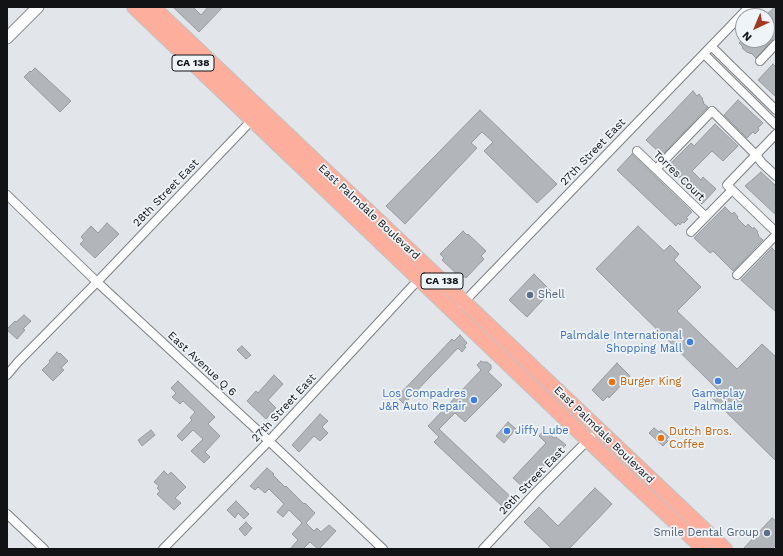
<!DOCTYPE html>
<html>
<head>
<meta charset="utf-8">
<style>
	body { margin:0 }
	#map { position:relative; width:783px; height:556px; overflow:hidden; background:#e2e6eb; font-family:"Work Sans",sans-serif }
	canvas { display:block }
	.frame { position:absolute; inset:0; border:8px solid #121315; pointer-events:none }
	.north { position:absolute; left:735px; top:8px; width:40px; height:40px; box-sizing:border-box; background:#eff4f8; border:1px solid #979a9d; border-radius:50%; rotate:224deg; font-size:11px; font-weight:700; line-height:16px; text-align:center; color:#121315 }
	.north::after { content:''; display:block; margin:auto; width:14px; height:18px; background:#a13821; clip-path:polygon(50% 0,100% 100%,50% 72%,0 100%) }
</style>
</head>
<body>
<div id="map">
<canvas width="783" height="556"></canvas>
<div class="frame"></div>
<div class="north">N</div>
</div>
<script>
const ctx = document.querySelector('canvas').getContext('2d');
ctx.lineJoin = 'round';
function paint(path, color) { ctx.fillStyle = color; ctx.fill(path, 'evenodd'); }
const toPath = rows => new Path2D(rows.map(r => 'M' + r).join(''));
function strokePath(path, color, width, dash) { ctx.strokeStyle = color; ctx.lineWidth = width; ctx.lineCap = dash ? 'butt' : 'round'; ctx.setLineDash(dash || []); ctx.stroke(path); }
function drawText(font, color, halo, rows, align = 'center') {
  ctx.font = font + ' "Work Sans",sans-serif'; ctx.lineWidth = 3.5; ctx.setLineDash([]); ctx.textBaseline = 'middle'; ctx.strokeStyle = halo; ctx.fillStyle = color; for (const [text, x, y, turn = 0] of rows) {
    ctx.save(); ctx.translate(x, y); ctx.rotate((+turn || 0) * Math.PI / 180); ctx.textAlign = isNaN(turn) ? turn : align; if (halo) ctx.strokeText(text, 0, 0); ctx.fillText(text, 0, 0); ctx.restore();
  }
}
const building = toPath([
	[173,7,193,7,201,15,208,7,223,7,199,32,173,7],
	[775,7,776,7,776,36,756,58,751,53,750,54,749,52,748,53,742,48,743,47,739,43,742,40,767,40,767,14,775,7],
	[773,64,776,67,776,97,758,80,773,64],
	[35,68,71,101,60,112,24,77,30,71,31,72,35,68],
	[693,91,697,96,699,94,703,99,702,100,704,102,703,103,708,107,662,155,646,140,693,91],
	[738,100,763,123,758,128,759,130,755,134,753,132,747,138,724,115,738,100],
	[480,110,557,184,537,203,484,151,493,142,482,132,471,143,477,148,405,224,386,206,480,110],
	[715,124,738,146,723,161,712,151,692,171,701,180,703,177,716,189,702,204,688,190,691,187,680,176,679,178,674,173,675,172,674,170,674,169,669,165,691,143,694,146,715,124],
	[632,154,692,212,686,218,688,219,684,223,682,222,680,225,678,223,676,226,617,170,632,154],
	[761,172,776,186,776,215,745,186,761,172],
	[725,207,732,214,734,212,738,217,737,218,746,227,748,224,753,229,754,227,758,232,757,233,759,235,758,236,763,240,733,271,713,251,710,253,694,238,725,207],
	[107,223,119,234,95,258,80,244,84,240,81,237,91,226,98,233,107,223],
	[638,226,664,251,670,245,679,254,674,260,701,287,677,311,737,369,762,344,776,357,776,461,711,397,718,390,596,269,638,226],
	[463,231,467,235,468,234,486,251,481,256,484,259,466,278,462,275,460,277,442,260,444,258,440,254,463,231],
	[772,248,776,252,776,312,741,280,772,248],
	[534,274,551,291,527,317,509,300,534,274],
	[24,315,31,321,23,329,25,330,17,339,7,330,7,329,15,321,16,322,24,315],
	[460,335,467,343,464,346,466,347,462,352,458,348,404,404,397,397,452,339,454,341,460,335],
	[242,346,251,355,246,359,237,350,242,346],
	[57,352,59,354,60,353,68,361,61,368,64,370,53,381,42,370,50,362,49,361,57,352],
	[481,361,482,362,487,362,491,365,491,369,488,372,502,385,465,422,455,413,439,429,513,499,504,508,434,442,439,437,428,426,481,370,477,365,481,361],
	[617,363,630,376,609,398,608,396,603,401,592,390,617,363],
	[274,375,283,384,268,400,276,408,266,419,247,401,256,391,258,393,274,375],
	[178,381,215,417,208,424,220,436,205,452,210,457,204,463,191,451,203,439,193,430,182,441,177,436,192,420,190,418,195,412,183,401,180,404,172,397,176,393,171,388,178,381],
	[320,414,328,421,322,427,328,433,320,441,314,436,299,452,292,445,320,414],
	[508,422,516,429,504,443,496,436,508,422],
	[654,428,659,432,661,430,669,437,666,440,668,441,663,446,649,433,654,428],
	[151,430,155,435,142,446,138,440,151,430],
	[544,430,554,438,556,437,566,445,552,459,551,458,534,476,535,478,525,489,513,478,546,443,539,436,544,430],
	[267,468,274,474,273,475,285,487,286,486,304,504,305,503,315,513,306,523,314,531,317,528,321,532,329,525,336,531,319,549,318,549,310,542,303,549,290,549,298,540,292,534,302,523,289,510,283,517,277,512,284,504,269,489,265,493,258,487,255,490,250,486,267,468],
	[164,471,168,475,171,472,186,487,175,498,181,503,174,510,157,494,160,491,157,488,159,486,154,482,164,471],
	[595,488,612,504,569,549,552,549,524,522,539,507,558,526,595,488],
	[236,501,249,514,244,519,238,513,235,518,227,510,236,501],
	[772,518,776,521,776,545,772,549,743,549,772,518],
	[246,522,252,528,245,536,239,529,246,522]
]);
paint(building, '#b2b6ba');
strokePath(building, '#979b9f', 1);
const street = toPath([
	[711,46,776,110],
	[704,54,776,125],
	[760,61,776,44],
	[776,134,727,185,776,232],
	[637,151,706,217],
	[656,169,712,111,756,155,762,163,776,176],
	[7,195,97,282,269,441,383,549],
	[691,232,732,190],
	[737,275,776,235],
	[462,304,749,7],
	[7,375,18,362,97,282,252,120],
	[7,514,44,549],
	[163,549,269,441,419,279],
	[483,549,537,491,591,437]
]);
const secondary = toPath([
	[7,38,38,7]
]);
const highway = toPath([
	[134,7,620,471,704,549],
	[153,7,725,549]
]);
strokePath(street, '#7a7f83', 10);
strokePath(secondary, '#7a7f83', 13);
strokePath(highway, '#c1c2c2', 16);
strokePath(street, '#fff', 8);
strokePath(secondary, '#fff', 11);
strokePath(highway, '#feae9d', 14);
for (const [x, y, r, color] of [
	[530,295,4,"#5c6f8a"],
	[690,342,4,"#3f7fe0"],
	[718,381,4,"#3f7fe0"],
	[612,382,4,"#e8710a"],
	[474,400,4,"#3f7fe0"],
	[507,431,4,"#3f7fe0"],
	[661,438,4,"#e8710a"],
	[767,533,4,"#5c6f8a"]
]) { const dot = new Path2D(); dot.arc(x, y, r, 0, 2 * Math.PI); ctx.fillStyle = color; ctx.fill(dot); strokePath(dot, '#eff4f8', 1.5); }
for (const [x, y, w] of [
	[193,63,42],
	[442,281,42]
]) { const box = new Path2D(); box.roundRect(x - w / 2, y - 8, w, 16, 3); ctx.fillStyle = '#eff4f8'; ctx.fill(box); strokePath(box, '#121315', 1); }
drawText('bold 10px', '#121315', null, [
	["CA 138",193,63],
	["CA 138",442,281]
]);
drawText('11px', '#121315', '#eff4f8', [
	["27th Street East",593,152,-46],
	["Torres Court",679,176,44],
	["28th Street East",166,193,-46],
	["East Palmdale Boulevard",369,212,43],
	["East Avenue Q 6",202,364,43],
	["27th Street East",284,408,-47],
	["East Palmdale Boulevard",604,435,44],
	["26th Street East",532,481,-46]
]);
drawText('11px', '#4e5e75', '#eff4f8', [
	["Shell",538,295],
	["Smile Dental Group",759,533,"right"]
], 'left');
drawText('11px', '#366cbe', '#eff4f8', [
	["Palmdale International",682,336],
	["Shopping Mall",682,349],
	["Los Compadres",466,394],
	["J&R Auto Repair",466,407],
	["Gameplay",718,394,"center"],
	["Palmdale",718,407,"center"],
	["Jiffy Lube",515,431,"left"]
], 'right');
drawText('11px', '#c56008', '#eff4f8', [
	["Burger King",620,382],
	["Dutch Bros.",669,432],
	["Coffee",669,445]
], 'left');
</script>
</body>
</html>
